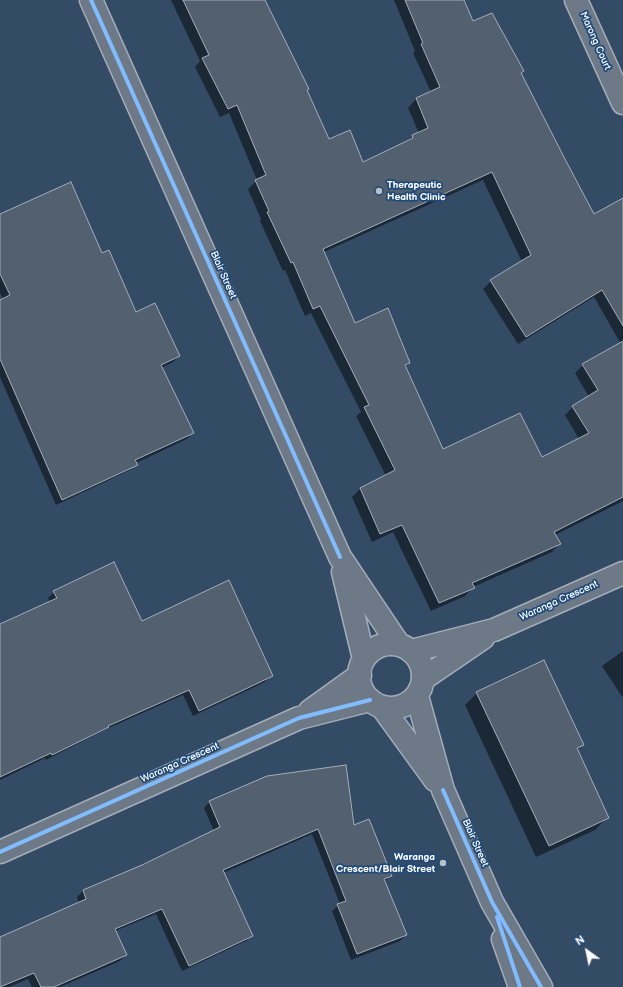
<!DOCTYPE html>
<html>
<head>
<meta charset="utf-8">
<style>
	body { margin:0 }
	#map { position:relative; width:623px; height:987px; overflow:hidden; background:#344b65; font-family:"Balsamiq Sans",sans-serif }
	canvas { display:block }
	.north { position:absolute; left:567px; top:931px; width:40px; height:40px; -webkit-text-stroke:3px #1f4a7a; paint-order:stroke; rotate:327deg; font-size:11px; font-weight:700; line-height:16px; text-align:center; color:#fff }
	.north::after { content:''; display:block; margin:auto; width:14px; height:18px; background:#fff; clip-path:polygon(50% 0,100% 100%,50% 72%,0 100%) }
</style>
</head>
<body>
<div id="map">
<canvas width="623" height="987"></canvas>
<div class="north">N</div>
</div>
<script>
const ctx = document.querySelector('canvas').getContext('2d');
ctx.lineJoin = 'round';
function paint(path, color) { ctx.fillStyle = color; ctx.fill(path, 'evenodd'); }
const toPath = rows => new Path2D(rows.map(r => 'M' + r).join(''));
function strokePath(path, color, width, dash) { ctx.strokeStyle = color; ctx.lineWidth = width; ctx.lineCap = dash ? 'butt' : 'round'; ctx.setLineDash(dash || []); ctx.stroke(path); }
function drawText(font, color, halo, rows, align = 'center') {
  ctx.font = font + ' "Balsamiq Sans",sans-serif'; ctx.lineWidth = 3.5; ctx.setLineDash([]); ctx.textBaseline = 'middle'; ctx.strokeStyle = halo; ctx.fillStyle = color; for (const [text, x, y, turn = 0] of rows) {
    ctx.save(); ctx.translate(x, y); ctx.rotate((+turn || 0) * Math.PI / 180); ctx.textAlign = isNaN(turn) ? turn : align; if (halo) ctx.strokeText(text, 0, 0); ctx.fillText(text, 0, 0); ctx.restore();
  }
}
paint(toPath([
	[171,0,264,0,329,140,363,163,405,143,413,136,419,133,408,108,416,99,431,92,413,53,415,51,394,0,463,0,472,23,520,74,594,215,623,209,623,501,555,535,560,544,552,552,473,587,465,596,431,611,393,532,372,542,352,497,360,489,386,476,356,416,361,412,311,313,305,316,285,270,283,271,260,221,261,219,248,189,257,180,229,113,220,117,195,67,200,61],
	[483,180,522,262,491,281,483,289,518,344,594,297,621,344,583,365,575,373,589,397,573,407,565,415,579,439,542,459,443,450,405,367,409,363,355,324,324,252],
	[0,215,101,255,135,313,179,356,173,362,161,368,193,433,187,439,136,463,136,464,130,470,56,505,0,377,0,301,3,299,0,293],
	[54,592,142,623,271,676,265,682,193,716,183,695,104,730,46,760,45,758,0,780,0,625,50,602,48,598],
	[623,651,623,698,602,666],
	[477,693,582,745,577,750,607,818,595,830,536,857,465,705],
	[210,801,353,826,390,876,384,882,406,935,400,941,351,960,332,911,340,904,312,834,223,873,252,935,246,941,182,971,156,914,115,931,126,955,120,961,60,987,32,987,28,979,9,987,0,987,0,938,79,903,77,897,83,891,142,866,214,831,204,808]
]), '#0007');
const building = toPath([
	[183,0,265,0,309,89,307,90,329,139,350,130,363,162,413,138,412,135,428,128,416,98,440,87,421,44,423,43,405,0,464,0,473,21,492,13,524,71,521,73,566,161,594,214,623,198,623,326,602,290,526,337,490,280,531,255,492,172,323,249,355,323,388,308,410,363,405,365,443,449,520,413,542,457,589,433,572,406,598,390,582,364,623,341,623,497,554,532,561,544,472,583,475,588,439,603,402,525,380,534,360,488,395,470,364,407,369,405,320,306,313,309,293,262,291,263,267,212,269,211,255,180,266,175,237,105,228,109,202,58,209,55,183,0],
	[71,182,102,253,109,250,136,312,155,303,180,356,161,365,194,433,135,460,138,465,62,500,0,359,0,300,10,295,0,274,0,214,71,182],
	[114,562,142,621,229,580,273,676,199,711,189,690,108,726,109,727,52,755,51,753,0,777,0,624,57,598,53,591,114,562],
	[544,660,584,745,577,748,609,818,549,846,476,692,544,660],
	[346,765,354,825,369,819,392,876,384,879,407,935,357,954,337,904,346,901,318,829,223,870,253,936,189,966,162,909,115,929,127,955,54,987,41,987,34,973,0,987,0,937,86,899,83,890,142,865,220,827,209,801,267,776,346,765]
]);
paint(building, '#52606f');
strokePath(building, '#a4aeba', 1);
const minor = toPath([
	[576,0,623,103],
	[411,651,494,630,623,573],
	[423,679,483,638],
	[310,711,360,675],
	[0,852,299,718,370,700]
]);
const tertiary = toPath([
	[91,0,340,557,399,645],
	[343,572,364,659],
	'359 676a32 32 0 1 1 64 0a32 32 0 1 1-64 0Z',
	[417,696,443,790,492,902,541,987],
	[382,707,435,780],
	[503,939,520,987]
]);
strokePath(minor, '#a4aeba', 25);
strokePath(tertiary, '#a4aeba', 25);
strokePath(minor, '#6d7986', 22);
strokePath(tertiary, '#6d7986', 22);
strokePath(toPath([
	[91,0,340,557],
	[443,790,492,902,541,987],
	[0,852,299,718,370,700],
	[497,917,520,987]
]), '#80bcff', 4);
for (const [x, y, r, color] of [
	[379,191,4,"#b8c0c9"],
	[443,863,4,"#b8c0c9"]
]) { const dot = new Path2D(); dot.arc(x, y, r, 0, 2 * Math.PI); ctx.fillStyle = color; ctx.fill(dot); strokePath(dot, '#1f4a7a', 1.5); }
drawText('10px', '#fff', '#1f4a7a', [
	["Marong Court",595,41,66],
	["Blair Street",223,275,66],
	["Waranga Crescent",559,601,-24],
	["Waranga Crescent",180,763,-24],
	["Blair Street",475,843,66]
]);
drawText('bold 10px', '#fff', '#1f4a7a', [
	["Therapeutic",387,185],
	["Health Clinic",387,197],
	["Waranga",435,857,"right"],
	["Crescent/Blair Street",435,869,"right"]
], 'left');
</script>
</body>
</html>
